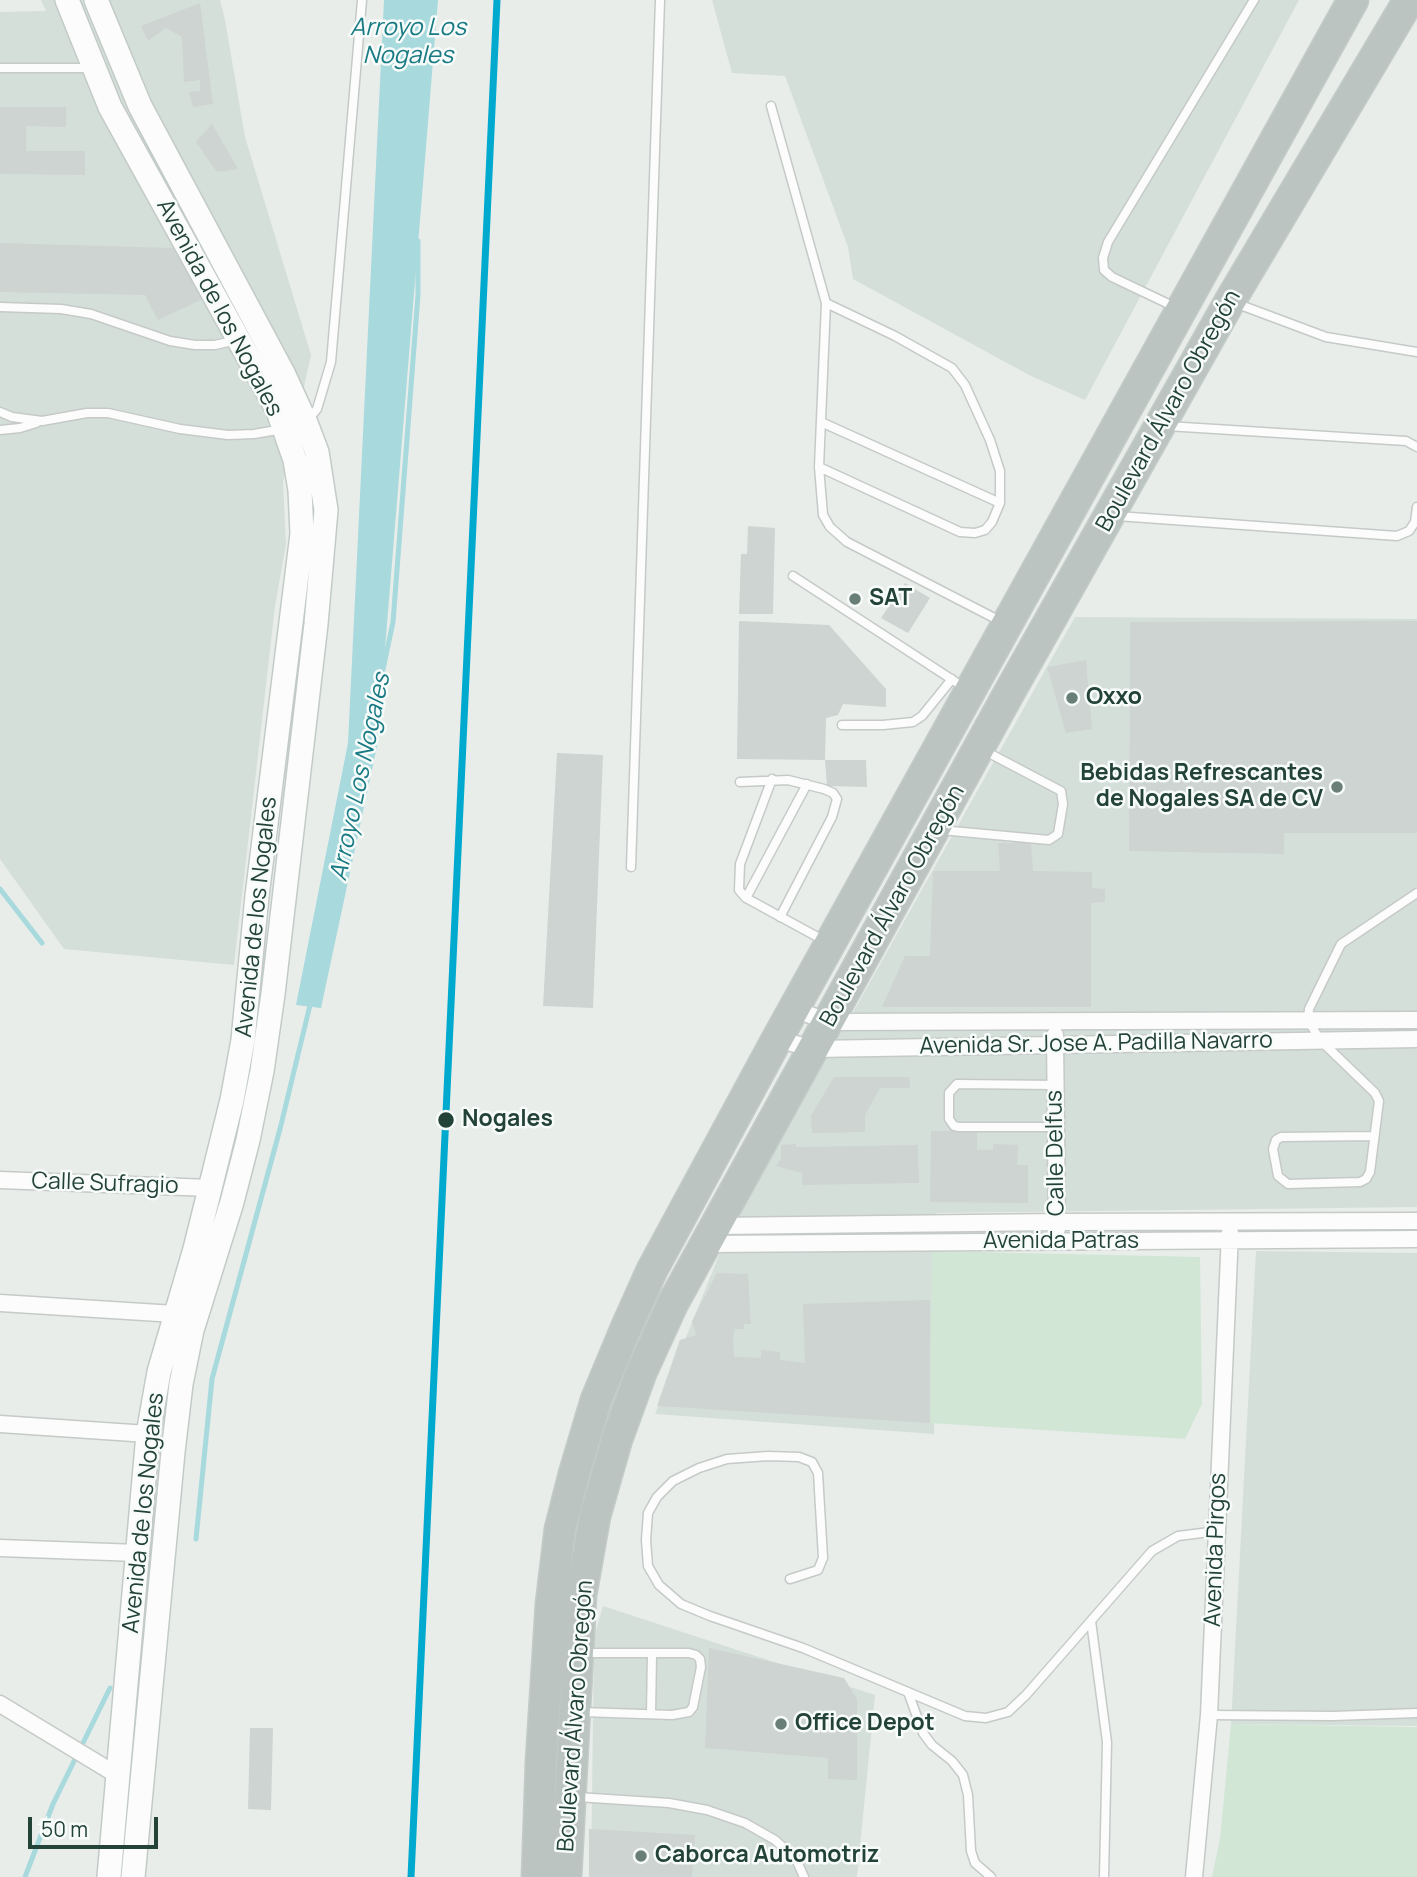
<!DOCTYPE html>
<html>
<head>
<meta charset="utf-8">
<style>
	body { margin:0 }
	#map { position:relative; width:1417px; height:1877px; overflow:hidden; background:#e8edea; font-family:Manrope,sans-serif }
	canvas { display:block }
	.scale { position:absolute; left:28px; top:1817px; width:130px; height:32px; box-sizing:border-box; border:4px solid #234338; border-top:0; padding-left:9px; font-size:21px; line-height:24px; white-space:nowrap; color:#234338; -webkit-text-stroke:5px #f7fbf9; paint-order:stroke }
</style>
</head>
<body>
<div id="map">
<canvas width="1417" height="1877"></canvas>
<div class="scale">50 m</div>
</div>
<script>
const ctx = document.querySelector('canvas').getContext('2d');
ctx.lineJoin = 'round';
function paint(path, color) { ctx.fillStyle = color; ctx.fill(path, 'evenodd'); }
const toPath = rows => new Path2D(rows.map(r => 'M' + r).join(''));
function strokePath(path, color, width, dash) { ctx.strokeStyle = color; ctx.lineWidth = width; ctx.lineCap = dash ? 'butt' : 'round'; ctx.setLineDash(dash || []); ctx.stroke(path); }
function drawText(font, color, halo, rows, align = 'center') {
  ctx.font = font + ' Manrope,sans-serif'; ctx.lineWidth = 5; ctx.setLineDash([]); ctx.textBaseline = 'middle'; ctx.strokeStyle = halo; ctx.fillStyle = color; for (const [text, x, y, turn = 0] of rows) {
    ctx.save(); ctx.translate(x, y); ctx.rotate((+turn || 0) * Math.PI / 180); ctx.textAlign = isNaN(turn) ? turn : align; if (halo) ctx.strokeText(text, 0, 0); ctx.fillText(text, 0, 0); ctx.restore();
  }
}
paint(toPath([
	[41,0,220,0,225,20,245,137,311,355,283,482,286,544,275,606,234,965,64,949,0,859,0,12,46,11],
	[712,0,1299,0,1085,400,1029,375,853,279,848,247,785,76,732,73],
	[1075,617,1417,619,1417,1207,936,1213,934,1434,655,1414,736,1213,856,1007],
	[1256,1251,1417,1253,1417,1726,1231,1724],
	[603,1606,875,1695,857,1877,591,1877,594,1637]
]), '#d5dfda');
paint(toPath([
	[932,1251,1200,1257,1202,1404,1185,1439,930,1423],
	[1231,1724,1417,1727,1417,1877,1212,1877,1220,1839]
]), '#d1e6d5');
paint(toPath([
	[384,0,438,0,377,746,321,1008,296,1005,348,743]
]), '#a7d9dd');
strokePath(toPath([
	[382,674,393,622,418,295,418,241],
	[0,889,42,943],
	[196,1539,212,1379,280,1129,311,1001],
	[25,1877,53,1804,110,1688]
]), '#a7d9dd', 5);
paint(toPath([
	[200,3,213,104,193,107,189,92,200,91,200,80,184,82,182,37,166,28,148,41,141,26],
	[0,107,66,107,66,127,26,126,26,151,85,151,85,175,0,174],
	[212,124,238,169,217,172,196,142],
	[0,243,173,248,203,299,158,320,145,295,0,292],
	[748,526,775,528,773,614,739,614,741,554,747,554],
	[905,583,930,598,908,633,881,618,891,603,899,607,902,601,896,599],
	[739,621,829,625,886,689,886,707,843,704,838,715,826,718,825,760,737,759],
	[1417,621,1417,833,1284,833,1284,854,1129,851,1130,622],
	[1086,660,1092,729,1066,733,1047,667],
	[557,753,603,755,593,1008,543,1006],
	[825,760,866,760,867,787,827,786],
	[998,843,1031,843,1033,871,1092,872,1092,888,1105,889,1105,902,1091,903,1091,1007,882,1007,905,956,930,956,933,871,1000,871],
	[834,1077,909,1077,910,1088,880,1088,865,1115,865,1132,812,1133,811,1116],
	[931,1131,977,1131,977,1150,993,1150,993,1144,1018,1145,1017,1165,1028,1165,1028,1203,930,1202],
	[796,1144,796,1147,918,1145,919,1183,802,1185,802,1173,776,1166,781,1159,781,1145],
	[717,1273,748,1274,751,1324,744,1324,744,1329,735,1329,733,1337,734,1357,761,1358,761,1350,780,1352,780,1360,805,1363,803,1304,930,1300,930,1423,657,1406,680,1340,696,1335,692,1321],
	[709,1648,844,1678,857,1699,857,1780,828,1779,828,1758,705,1748],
	[250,1728,273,1728,271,1810,248,1809],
	[589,1829,695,1835,692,1877,589,1877]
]), '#ced4d1');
const lane = toPath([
	[0,68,90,68],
	[771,106,826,303,819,467,823,515,830,527,847,542,1002,622],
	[1235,303,1326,337,1417,352],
	[0,307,61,309,91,314,170,341,195,345,215,345,237,340],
	[1177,308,1112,277,1104,270,1103,258,1108,242,1254,0],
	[0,412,12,417,42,421,87,413,108,413,180,429,228,435,254,434,283,429],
	[308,420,317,409,331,362,362,0],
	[821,422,1000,503],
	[1167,426,1406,441,1417,447],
	[0,430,20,428,36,423],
	[819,467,960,532,975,533,985,530,992,522,1000,503,1000,471,990,440,965,385,952,368,895,336,826,303],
	[1117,516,1397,536,1409,531,1415,522,1417,507],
	[793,576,965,688],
	[842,725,883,725,913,722,922,716,952,679],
	[772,779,740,864,739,890,746,898,825,941],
	[740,782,788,780,824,789,833,793,837,799,832,817,780,917],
	[941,830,1049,840,1058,834,1063,804,1061,791,985,751],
	[631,867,660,0],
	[746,898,807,784],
	[1055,1085,957,1084,949,1093,949,1119,954,1126,959,1127,1056,1127],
	[1374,1136,1281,1137,1276,1140,1273,1149,1278,1176,1288,1184,1360,1182,1366,1179,1370,1172,1379,1101,1375,1093,1320,1040,1308,1020,1309,1009,1341,944,1417,893],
	[790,1579,818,1570,823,1558,818,1473,812,1462,799,1457,768,1456,727,1459,699,1468,673,1481,657,1497,648,1513,646,1540,648,1566,659,1585,681,1604,710,1616,803,1648,965,1716,986,1718,1008,1712,1026,1695,1152,1551,1178,1536,1218,1531],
	[1091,1621,1107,1742,1104,1877],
	[908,1692,923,1733,932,1745,952,1761,963,1775,968,1795,971,1851,975,1863,991,1877],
	[581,1712,672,1715,689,1712,693,1707,701,1667,700,1659,696,1655,689,1653,584,1653],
	[651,1714,652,1654],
	[1209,1715,1333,1716,1417,1713],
	[577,1797,669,1803,707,1810,745,1823,775,1840,796,1859,804,1877]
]);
const street = toPath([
	[794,1009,829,1022,1417,1020],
	[1055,1035,1057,1229],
	[777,1039,814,1049,1417,1039],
	[0,1180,210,1188],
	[715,1226,1057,1222,1417,1221],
	[705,1244,1417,1239],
	[0,1303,175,1314],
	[0,1424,148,1434],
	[0,1548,138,1553],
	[0,1704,117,1775],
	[1194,1877,1209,1715,1230,1233]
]);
const secondary = toPath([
	[67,0,110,107,278,411,295,460,300,490,302,534,257,896,243,1040,232,1100,195,1249,159,1372,148,1434,109,1877],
	[96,0,140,106,284,375,306,423,317,452,326,510,316,624,273,994,262,1071,248,1140,232,1202,192,1330,181,1384,173,1452,133,1877]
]);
const highway = toPath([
	[537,1877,541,1762,551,1604,560,1529,574,1474,596,1400,626,1328,652,1270,777,1039,1353,0],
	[566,1877,581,1595,595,1516,617,1439,641,1373,673,1303,1009,693,1230,301,1409,0]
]);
strokePath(lane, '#c5cac7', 11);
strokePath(street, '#c5cac7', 19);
strokePath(secondary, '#c3cbc7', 26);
strokePath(highway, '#c3ccc8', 33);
strokePath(lane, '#fcfcfc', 8);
strokePath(street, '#fcfcfc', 16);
strokePath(secondary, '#fcfcfc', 23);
strokePath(highway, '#bcc4c2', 30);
strokePath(toPath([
	[411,1877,497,0]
]), '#00a9ce', 7);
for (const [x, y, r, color] of [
	[855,599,7,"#687e76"],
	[1072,698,7,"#687e76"],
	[1337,787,7,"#687e76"],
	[446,1120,9,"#234338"],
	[781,1724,7,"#687e76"],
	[641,1856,7,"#687e76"]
]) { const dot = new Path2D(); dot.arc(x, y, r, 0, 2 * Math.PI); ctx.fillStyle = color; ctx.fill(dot); strokePath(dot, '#f7fbf9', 2.5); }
drawText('23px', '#234338', '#f7fbf9', [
	["Avenida de los Nogales",219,308,62],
	["Boulevard Álvaro Obregón",1169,411,-61],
	["Boulevard Álvaro Obregón",893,906,-61],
	["Avenida de los Nogales",257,917,-84],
	["Avenida Sr. Jose A. Padilla Navarro",1096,1044,-1],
	["Calle Delfus",1056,1153,-91],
	["Calle Sufragio",105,1184,2],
	["Avenida Patras",1061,1242],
	["Avenida de los Nogales",144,1513,-84],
	["Avenida Pirgos",1216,1550,-88],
	["Boulevard Álvaro Obregón",576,1716,-86]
]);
drawText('bold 23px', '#234338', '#f7fbf9', [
	["SAT",869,599],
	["Oxxo",1086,698],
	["Bebidas Refrescantes",1323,774,"right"],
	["de Nogales SA de CV",1323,800,"right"],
	["Office Depot",795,1724],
	["Caborca Automotriz",655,1856]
], 'left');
drawText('bold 23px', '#234338', '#f7fbf9', [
	["Nogales",462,1120]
], 'left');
drawText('italic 24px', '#187a83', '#f7fbf9', [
	["Arroyo Los",408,28],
	["Nogales",408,56],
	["Arroyo Los Nogales",361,777,-78]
]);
</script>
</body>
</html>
